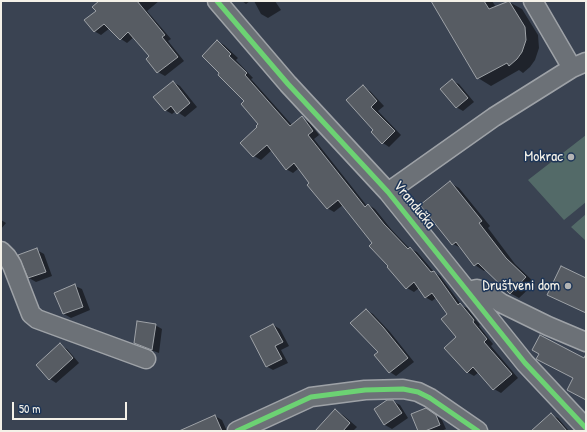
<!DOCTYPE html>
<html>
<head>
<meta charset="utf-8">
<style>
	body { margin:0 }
	#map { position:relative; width:587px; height:432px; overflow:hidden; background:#3a4352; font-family:"Patrick Hand",sans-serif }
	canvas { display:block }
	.frame { position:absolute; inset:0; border:2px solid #f4f1e8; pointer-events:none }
	.scale { position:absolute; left:12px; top:402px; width:115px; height:18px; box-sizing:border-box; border:2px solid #f4f1e8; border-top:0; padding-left:5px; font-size:12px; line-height:14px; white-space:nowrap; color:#f4f1e8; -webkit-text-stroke:3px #1d3557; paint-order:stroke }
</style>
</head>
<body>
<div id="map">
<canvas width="587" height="432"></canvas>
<div class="frame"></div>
<div class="scale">50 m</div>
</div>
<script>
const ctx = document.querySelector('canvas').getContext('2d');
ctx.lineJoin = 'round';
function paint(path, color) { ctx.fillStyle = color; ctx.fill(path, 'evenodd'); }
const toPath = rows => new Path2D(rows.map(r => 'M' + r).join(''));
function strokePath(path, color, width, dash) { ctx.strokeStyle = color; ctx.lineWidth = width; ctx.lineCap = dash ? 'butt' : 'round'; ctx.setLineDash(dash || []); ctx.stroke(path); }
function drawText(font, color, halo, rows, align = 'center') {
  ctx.font = font + ' "Patrick Hand",sans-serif'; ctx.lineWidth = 3; ctx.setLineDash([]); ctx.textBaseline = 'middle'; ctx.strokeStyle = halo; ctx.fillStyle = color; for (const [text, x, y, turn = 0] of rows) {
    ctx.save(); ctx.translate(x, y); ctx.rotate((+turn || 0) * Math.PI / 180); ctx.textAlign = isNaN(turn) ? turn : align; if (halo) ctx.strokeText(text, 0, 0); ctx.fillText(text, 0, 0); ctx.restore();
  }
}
paint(toPath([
	[586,135,586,202,564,220,528,180],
	[586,214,586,241,571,227]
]), '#536a68');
paint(toPath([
	[101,1,159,1,147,11,171,39,168,41,184,61,165,76,158,72,151,56,134,37,127,43,121,39,110,28,101,35,94,31,97,11],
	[242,1,250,1,246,4],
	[254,1,275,1,281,10,268,18,261,14],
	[432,1,492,1,496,7,509,2,522,9,538,35,539,48,535,60,530,67,523,73,519,70,491,86,478,78],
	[217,41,224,45,238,58,236,60,253,78,251,79,292,125,302,118,309,122,319,135,314,139,367,206,369,205,375,209,391,229,409,248,417,252,434,272,440,276,462,306,467,308,480,325,479,326,493,344,491,346,518,378,501,393,494,389,479,372,474,376,467,372,457,337,449,314,436,298,432,301,425,297,419,288,414,292,407,288,343,205,334,212,327,208,299,168,293,173,286,169,272,150,261,160,254,156,259,124,246,101],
	[452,81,459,84,474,102,463,111,456,107],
	[173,82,180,86,197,107,185,117,176,111,172,114,165,110],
	[363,87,370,91,384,106,378,111,401,135,389,147,383,143,374,130],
	[450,183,459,188,490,226,488,228,515,264,535,283,519,298,510,293,486,269,484,271,475,265,463,249,453,244],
	[1,220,6,223,1,229],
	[37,250,44,254,52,276,36,282,29,278,20,256],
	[75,286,82,289,90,310,71,318,64,314],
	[366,310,373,314,390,332,414,362,396,376,390,372,379,352],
	[155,325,162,329,159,353,142,347,135,343],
	[273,325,280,329,289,346,281,350,288,363,273,370,266,366],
	[60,345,67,349,79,363,56,383,50,379],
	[392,401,400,405,408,418,392,429,385,425,375,410],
	[336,411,343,415,357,427,353,431,322,431],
	[433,413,442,420,446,429,441,431,419,431],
	[551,415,558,418,569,431,542,431],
	[215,416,222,420,227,431,199,431]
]), '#0007');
const building = toPath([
	[99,1,137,1,165,35,162,37,178,57,157,73,146,59,149,56,128,32,120,40,104,24,94,32,84,20,96,11,92,7,99,1],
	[431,1,484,1,489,9,509,1,525,27,526,40,522,52,517,59,509,66,507,63,477,79,431,1],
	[217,40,231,54,229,56,247,73,245,75,290,126,302,116,313,131,308,135,365,207,368,204,384,224,408,249,410,247,431,272,434,271,458,305,460,303,474,320,473,322,487,339,484,342,512,374,493,390,473,367,467,373,444,348,456,337,441,319,447,314,432,293,425,298,414,282,406,289,387,267,388,266,369,246,372,243,338,200,327,209,307,185,309,183,294,163,286,170,267,145,253,157,240,143,257,127,256,126,258,124,241,104,244,101,218,75,219,73,202,56,217,40],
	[452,79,468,98,456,108,440,89,452,79],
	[173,81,190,103,177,114,171,106,165,111,153,97,173,81],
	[363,85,377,101,371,107,395,131,382,144,371,132,373,130,346,100,363,85],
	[450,181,482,221,479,223,506,258,526,277,510,294,478,263,474,266,456,242,452,245,420,205,450,181],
	[37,248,46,272,28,278,18,255,37,248],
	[561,266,586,278,586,313,547,295,561,266],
	[75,284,83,307,63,314,54,293,75,284],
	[366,309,383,327,408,358,389,373,374,355,378,352,350,323,366,309],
	[137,321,156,324,152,350,134,343,137,321],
	[273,324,283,342,275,346,282,359,266,367,250,336,273,324],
	[540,335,584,358,586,354,586,400,567,390,573,378,536,359,539,354,532,350,540,335],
	[60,343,73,358,49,380,36,365,60,343],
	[387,400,393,400,402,413,384,425,374,409,387,400],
	[426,408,436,415,440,425,425,431,418,431,411,414,426,408],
	[335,409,350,423,343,431,315,431,335,409],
	[551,413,567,431,531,431,551,413],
	[215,415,222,431,179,431,215,415]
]);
paint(building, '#575c63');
strokePath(building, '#9ea2a7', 1);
const street = toPath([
	[217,1,288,84,388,192,525,363,586,428],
	[533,1,572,68],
	[388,192,494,117,572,68,586,62],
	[1,251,7,257,12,265,31,314,37,319,146,359],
	[468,291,477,289,486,292,501,303,548,326,586,342],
	[237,431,311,397,365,390,403,389,418,392,430,398,478,431]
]);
strokePath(street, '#9ea2a7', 21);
strokePath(street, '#6c7177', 18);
strokePath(toPath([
	[217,1,288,84,388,192,525,363,586,428],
	[237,431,311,397,365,390,403,389,418,392,430,398,478,431]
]), '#6cd273', 5);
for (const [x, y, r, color] of [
	[571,157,4,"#b3b4b4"],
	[568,286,4,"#b3b4b4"]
]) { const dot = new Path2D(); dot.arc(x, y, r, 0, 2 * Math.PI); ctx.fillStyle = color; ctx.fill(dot); strokePath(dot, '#1d3557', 1.5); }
drawText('15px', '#f4f1e8', '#1d3557', [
	["Mokrac",563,157],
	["Društveni dom",560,286]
], 'right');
drawText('15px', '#f4f1e8', '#1d3557', [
	["Vrandučka",414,205,51]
]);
</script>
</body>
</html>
